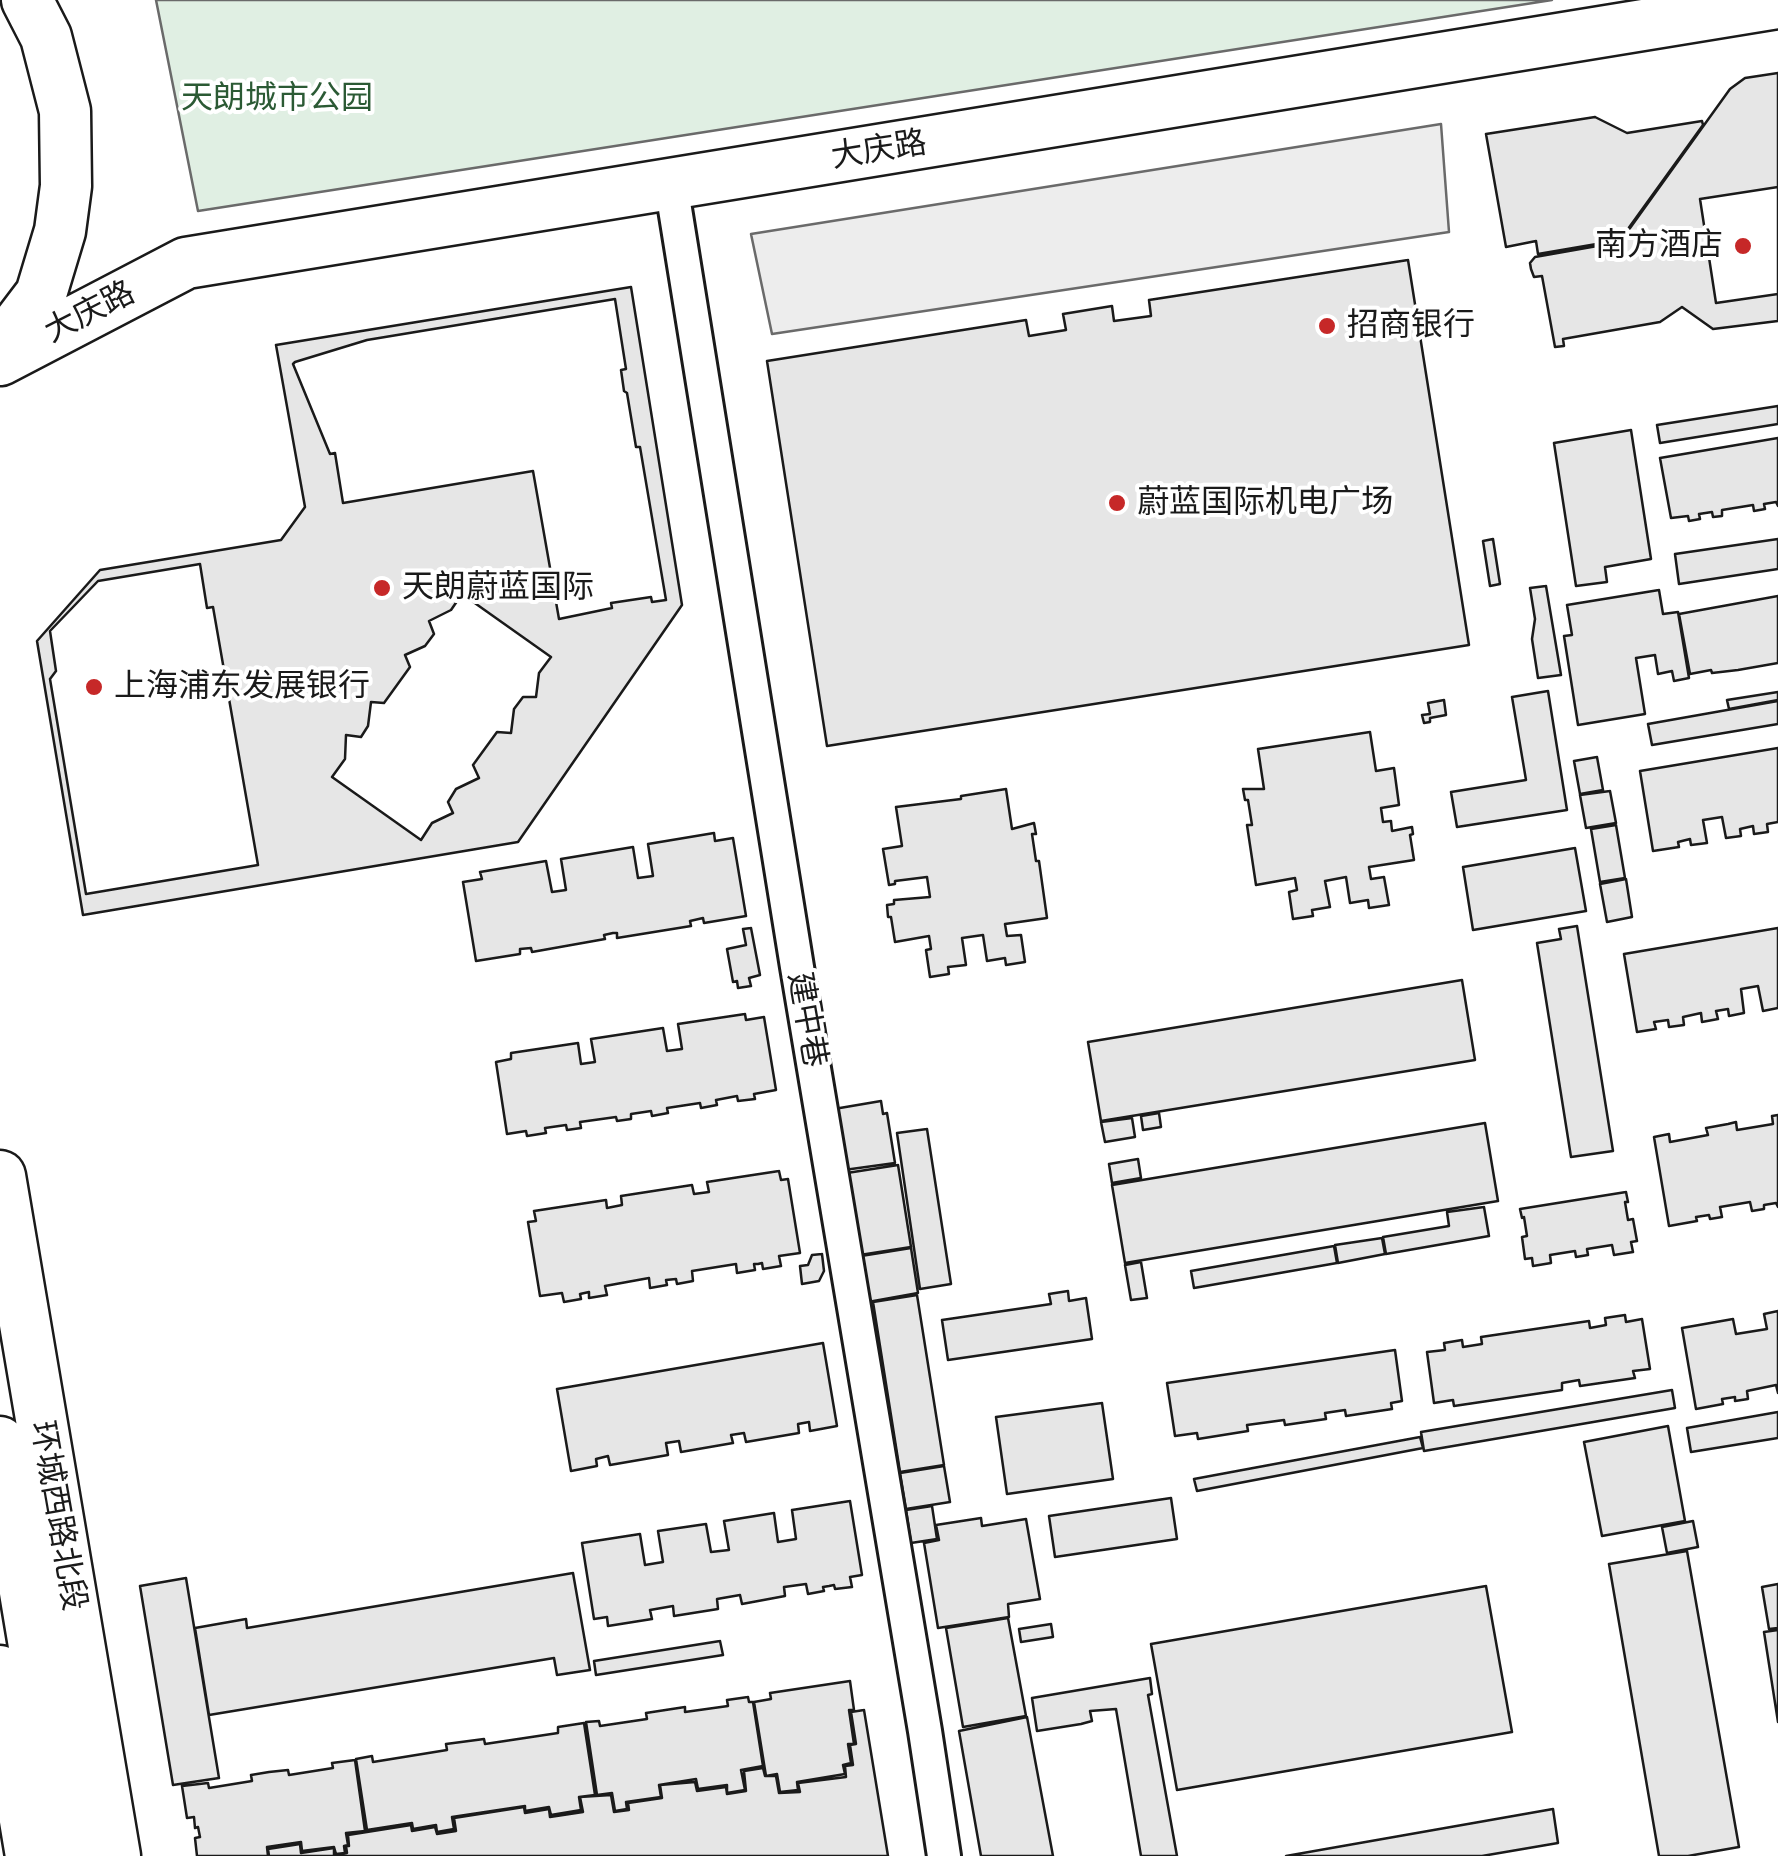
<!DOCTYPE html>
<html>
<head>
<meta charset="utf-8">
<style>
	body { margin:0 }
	canvas { display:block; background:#fff }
</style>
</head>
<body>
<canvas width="1778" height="1856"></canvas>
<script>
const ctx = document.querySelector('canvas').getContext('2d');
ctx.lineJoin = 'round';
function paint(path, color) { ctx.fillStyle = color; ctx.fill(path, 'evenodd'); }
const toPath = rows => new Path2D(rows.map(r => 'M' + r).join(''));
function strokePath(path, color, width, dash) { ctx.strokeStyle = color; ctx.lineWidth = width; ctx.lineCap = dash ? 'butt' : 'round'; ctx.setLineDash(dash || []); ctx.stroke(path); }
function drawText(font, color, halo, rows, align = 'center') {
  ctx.font = font + ' "Space Grotesk","Noto Sans SC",sans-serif'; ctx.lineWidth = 8; ctx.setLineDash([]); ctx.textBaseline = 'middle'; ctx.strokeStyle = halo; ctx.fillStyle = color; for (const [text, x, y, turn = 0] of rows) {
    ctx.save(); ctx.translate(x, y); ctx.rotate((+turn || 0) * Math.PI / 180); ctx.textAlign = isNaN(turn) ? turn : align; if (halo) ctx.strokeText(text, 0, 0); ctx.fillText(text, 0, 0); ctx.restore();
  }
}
const green = toPath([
	[156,0,1552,0,198,211,156,0]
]);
paint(green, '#e0efe3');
strokePath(green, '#6a6a6a', 2.5);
const parking = toPath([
	[1441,124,1449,232,772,334,751,234,1441,124]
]);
paint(parking, '#ededed');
strokePath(parking, '#6a6a6a', 2.5);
const building = toPath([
	[1778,73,1778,321,1713,329,1682,307,1660,322,1563,339,1564,346,1555,347,1542,276,1534,277,1531,269,1530,263,1535,257,1620,242,1730,89,1745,78,1778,73],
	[1595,117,1627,133,1702,121,1703,125,1620,240,1538,254,1536,241,1506,247,1486,134,1595,117],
	[1778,187,1778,294,1716,303,1700,199,1778,187],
	[1408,260,1469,645,827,746,767,361,1026,320,1029,336,1066,330,1063,314,1112,306,1114,321,1151,316,1149,300,1408,260],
	[631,287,682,605,518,842,83,915,37,641,100,570,281,540,305,507,276,345,631,287],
	[615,299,626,369,621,370,624,391,627,393,636,447,640,447,666,600,652,602,651,597,611,603,612,608,559,619,533,471,343,503,335,453,330,454,293,364,295,362,367,340,615,299],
	[1778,406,1778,424,1660,443,1657,425,1778,406],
	[1631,430,1651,559,1605,567,1607,582,1576,586,1554,443,1631,430],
	[1778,438,1778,506,1776,502,1764,504,1765,509,1754,511,1753,505,1722,510,1722,516,1713,517,1712,512,1699,514,1700,519,1689,521,1688,516,1671,518,1660,458,1778,438],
	[1493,539,1500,584,1490,586,1483,541,1493,539],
	[1778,539,1778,569,1679,584,1675,554,1778,539],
	[200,564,207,608,213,607,258,865,86,894,50,679,56,671,50,631,98,581,200,564],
	[1546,586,1561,675,1538,678,1532,639,1535,619,1530,588,1546,586],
	[1659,590,1663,614,1678,612,1689,678,1674,681,1672,671,1658,674,1655,655,1636,658,1645,714,1578,725,1564,636,1572,635,1567,605,1659,590],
	[462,594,551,657,539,673,536,697,523,697,514,709,511,733,497,732,473,765,479,778,456,789,448,802,453,813,432,823,421,840,332,777,345,759,346,735,361,737,368,726,371,702,384,703,410,667,405,655,425,646,434,634,429,621,451,610,462,594],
	[1778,596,1778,663,1738,670,1712,673,1711,670,1690,674,1679,614,1778,596],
	[1548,691,1567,810,1457,827,1451,792,1526,780,1512,697,1548,691],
	[1778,692,1778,700,1729,709,1727,700,1778,692],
	[1444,700,1446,715,1430,718,1430,722,1424,723,1422,715,1430,714,1428,703,1444,700],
	[1778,701,1778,724,1652,745,1648,724,1778,701],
	[1370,732,1376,771,1394,768,1399,805,1381,808,1383,822,1391,821,1392,831,1412,827,1413,834,1410,835,1414,860,1369,867,1371,879,1384,877,1389,905,1369,908,1368,900,1350,903,1346,877,1325,881,1330,907,1312,910,1313,916,1293,919,1289,892,1297,890,1295,878,1256,885,1247,825,1252,825,1248,800,1245,800,1243,789,1264,789,1258,749,1370,732],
	[1778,748,1778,822,1767,824,1768,832,1754,834,1753,826,1740,829,1741,836,1726,838,1722,817,1703,820,1707,843,1691,845,1690,839,1678,842,1679,847,1653,851,1640,771,1778,748],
	[1597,757,1603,790,1580,794,1574,761,1597,757],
	[1006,789,1012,829,1034,823,1036,834,1032,834,1036,861,1039,861,1047,918,1005,924,1007,936,1021,935,1025,962,1006,965,1005,958,987,961,983,935,962,938,966,965,948,967,949,974,930,977,926,950,931,949,929,936,895,942,891,917,888,917,887,905,894,904,894,900,930,897,927,877,895,881,895,884,889,885,883,849,902,846,896,807,961,799,961,796,1006,789],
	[1610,791,1616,823,1586,828,1580,795,1610,791],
	[1616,825,1625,878,1600,882,1591,829,1616,825],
	[714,833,715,841,733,838,746,916,704,923,703,918,690,921,691,926,617,938,617,933,613,933,604,935,605,939,532,952,531,948,520,949,520,954,476,961,463,882,482,879,480,872,546,861,552,892,566,890,561,859,633,847,638,878,653,876,648,844,714,833],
	[1575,848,1586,911,1473,930,1463,867,1575,848],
	[1626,879,1632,917,1607,922,1600,884,1626,879],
	[1577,926,1613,1151,1571,1157,1537,943,1561,939,1559,929,1577,926],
	[751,928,760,975,749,978,751,986,738,988,737,981,733,982,727,949,746,945,743,929,751,928],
	[1778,928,1778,1008,1763,1011,1758,986,1741,989,1744,1013,1729,1016,1728,1009,1716,1011,1718,1019,1702,1022,1701,1013,1683,1017,1684,1025,1669,1027,1668,1020,1654,1022,1656,1029,1637,1032,1624,954,1778,928],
	[1462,980,1475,1060,1101,1121,1088,1042,1462,980],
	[745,1014,746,1020,764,1017,776,1090,754,1094,755,1099,738,1101,737,1096,716,1100,717,1105,701,1108,700,1103,667,1108,668,1113,652,1116,651,1111,631,1114,631,1119,617,1121,616,1117,580,1122,581,1128,567,1130,566,1125,545,1128,546,1133,527,1136,526,1131,507,1134,496,1062,511,1059,511,1053,578,1043,581,1064,595,1062,591,1039,663,1028,667,1051,682,1049,678,1024,745,1014],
	[881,1101,883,1114,887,1113,895,1163,844,1170,834,1109,881,1101],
	[1159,1113,1161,1127,1143,1130,1141,1116,1159,1113],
	[1778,1115,1778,1207,1776,1203,1764,1205,1764,1209,1752,1211,1750,1202,1720,1207,1722,1217,1710,1219,1709,1215,1696,1217,1697,1221,1669,1226,1654,1137,1669,1134,1670,1142,1708,1135,1706,1128,1728,1124,1736,1122,1737,1130,1773,1124,1772,1116,1778,1115],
	[1132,1118,1135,1137,1105,1142,1101,1122,1132,1118],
	[1485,1123,1498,1201,1125,1263,1112,1185,1485,1123],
	[927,1129,951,1284,920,1289,897,1133,927,1129],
	[1138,1159,1141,1178,1112,1183,1109,1164,1138,1159],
	[898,1165,911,1247,860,1255,847,1173,898,1165],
	[779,1171,781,1180,788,1179,800,1253,779,1256,781,1266,763,1269,762,1263,758,1264,754,1264,755,1270,737,1273,736,1264,692,1271,693,1281,677,1284,676,1279,666,1280,667,1285,650,1288,649,1278,605,1286,607,1295,589,1298,589,1292,580,1294,581,1299,564,1302,562,1293,540,1296,528,1222,536,1221,534,1211,606,1200,607,1208,622,1205,621,1196,692,1185,694,1194,709,1192,707,1182,779,1171],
	[1626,1192,1628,1202,1625,1202,1628,1220,1633,1219,1637,1241,1631,1242,1633,1252,1614,1255,1612,1245,1587,1249,1588,1255,1576,1257,1575,1251,1550,1255,1551,1263,1533,1266,1532,1258,1525,1259,1522,1237,1527,1236,1524,1217,1522,1218,1520,1209,1626,1192],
	[1484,1207,1489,1236,1386,1254,1383,1237,1449,1226,1447,1212,1484,1207],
	[1382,1238,1385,1254,1338,1263,1335,1245,1382,1238],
	[1334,1246,1337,1263,1194,1288,1191,1271,1334,1246],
	[911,1248,918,1293,868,1302,861,1256,911,1248],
	[822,1254,824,1271,819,1281,802,1284,800,1266,808,1265,812,1255,822,1254],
	[1141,1262,1147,1298,1131,1300,1125,1265,1141,1262],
	[1068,1291,1069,1301,1086,1298,1092,1339,948,1360,942,1320,1051,1304,1049,1294,1068,1291],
	[917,1295,944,1465,900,1472,873,1302,917,1295],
	[1778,1311,1778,1393,1776,1385,1747,1391,1748,1399,1735,1401,1735,1397,1722,1399,1723,1404,1696,1409,1682,1328,1733,1319,1736,1334,1767,1329,1764,1314,1778,1311],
	[1625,1315,1626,1322,1642,1319,1650,1369,1633,1371,1635,1378,1580,1386,1579,1380,1562,1383,1562,1390,1454,1406,1453,1400,1434,1403,1427,1352,1445,1350,1444,1343,1462,1340,1463,1347,1482,1344,1481,1337,1589,1321,1590,1328,1606,1325,1605,1318,1625,1315],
	[823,1343,837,1426,810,1431,809,1422,798,1424,799,1433,746,1442,744,1433,731,1435,733,1443,681,1452,679,1441,666,1443,668,1455,610,1465,608,1456,596,1459,597,1466,571,1471,557,1389,823,1343],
	[1395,1350,1402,1401,1391,1403,1392,1409,1346,1416,1345,1410,1325,1413,1326,1419,1285,1425,1284,1420,1247,1425,1248,1431,1198,1439,1197,1433,1175,1436,1167,1383,1395,1350],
	[1672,1390,1675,1408,1424,1451,1421,1432,1672,1390],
	[1102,1403,1113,1479,1007,1494,996,1417,1102,1403],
	[1778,1412,1778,1438,1691,1452,1687,1428,1778,1412],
	[1668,1426,1685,1521,1602,1536,1584,1442,1668,1426],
	[1420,1437,1423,1448,1197,1491,1194,1479,1420,1437],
	[944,1466,950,1502,906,1509,900,1473,944,1466],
	[1171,1498,1177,1539,1055,1557,1049,1516,1171,1498],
	[850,1501,862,1575,850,1577,852,1587,835,1589,834,1585,829,1586,823,1587,824,1591,808,1594,806,1584,784,1587,785,1596,742,1604,740,1595,717,1599,718,1609,674,1616,673,1606,650,1610,652,1619,608,1626,607,1617,594,1619,582,1543,640,1534,645,1565,663,1562,658,1531,706,1524,711,1552,729,1550,724,1521,774,1513,778,1542,796,1539,792,1510,850,1501],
	[932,1506,937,1539,911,1543,906,1510,932,1506],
	[981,1518,982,1526,1026,1519,1040,1599,1008,1604,1009,1617,938,1628,924,1543,939,1540,936,1525,981,1518],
	[1693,1521,1698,1547,1667,1553,1662,1527,1693,1521],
	[1687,1551,1739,1847,1688,1856,1659,1856,1609,1564,1687,1551],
	[573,1573,590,1670,557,1675,554,1658,209,1715,195,1628,246,1619,247,1628,573,1573],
	[186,1578,219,1778,173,1785,140,1586,186,1578],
	[1778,1584,1778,1628,1769,1629,1762,1587,1778,1584],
	[1486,1586,1512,1732,1177,1790,1151,1644,1486,1586],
	[1008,1618,1026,1716,963,1727,946,1628,1008,1618],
	[1051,1624,1053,1637,1021,1642,1019,1629,1051,1624],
	[1778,1630,1778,1722,1764,1632,1778,1630],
	[720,1641,723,1655,596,1675,594,1661,720,1641],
	[1150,1678,1152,1694,1148,1695,1177,1856,1141,1856,1116,1709,1090,1711,1092,1721,1081,1724,1037,1731,1032,1698,1150,1678],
	[850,1681,854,1710,849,1710,854,1744,848,1744,851,1763,843,1765,845,1774,797,1782,798,1790,780,1792,777,1774,766,1776,754,1702,771,1699,770,1693,850,1681],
	[748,1697,749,1702,753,1702,763,1766,741,1770,745,1790,727,1793,727,1785,698,1789,696,1779,659,1785,661,1797,626,1802,627,1809,615,1811,612,1793,597,1795,586,1722,599,1721,600,1726,647,1719,646,1713,685,1707,685,1712,728,1706,727,1700,748,1697],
	[864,1710,888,1856,269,1856,268,1849,300,1844,301,1853,334,1848,334,1855,347,1853,346,1846,349,1846,348,1835,411,1825,412,1831,435,1827,437,1834,456,1831,454,1818,524,1807,525,1813,549,1809,550,1817,583,1812,580,1797,611,1795,614,1812,629,1810,628,1803,662,1798,660,1785,695,1782,697,1791,726,1787,727,1794,746,1791,744,1771,763,1768,765,1776,776,1776,779,1793,800,1792,798,1783,846,1777,845,1766,853,1765,850,1745,856,1744,851,1712,864,1710],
	[1027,1717,1053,1856,981,1856,959,1731,1027,1717],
	[584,1723,595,1795,579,1797,581,1810,551,1815,549,1807,525,1811,525,1806,452,1817,454,1829,437,1832,436,1825,413,1829,412,1823,367,1830,356,1759,372,1756,373,1762,447,1750,446,1744,484,1739,485,1744,558,1733,558,1727,584,1723],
	[355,1760,365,1831,346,1833,348,1845,344,1846,345,1853,336,1854,334,1847,302,1851,301,1842,267,1847,268,1856,197,1856,195,1838,200,1837,198,1827,195,1828,194,1817,187,1818,182,1786,208,1783,209,1788,252,1781,251,1775,269,1772,288,1770,289,1775,333,1768,332,1763,355,1760],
	[1553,1809,1558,1843,1482,1856,1286,1856,1553,1809]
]);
paint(building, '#e6e6e6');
strokePath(building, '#1a1a1a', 2.5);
const street = toPath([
	[671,184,797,967,925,1731,944,1856]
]);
const primary = toPath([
	[0,348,41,294,60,231,66,186,65,111,46,37,27,0],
	[0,360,186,263,1778,3],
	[0,1176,115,1856],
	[0,1442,69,1856],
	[0,1671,31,1856]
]);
strokePath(street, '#1a1a1a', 38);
strokePath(primary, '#1a1a1a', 55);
strokePath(street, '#fff', 32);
strokePath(primary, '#fff', 50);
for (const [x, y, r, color] of [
	[1743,246,10,"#c62828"],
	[1327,326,10,"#c62828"],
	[1117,503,10,"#c62828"],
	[382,588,10,"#c62828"],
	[94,687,10,"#c62828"]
]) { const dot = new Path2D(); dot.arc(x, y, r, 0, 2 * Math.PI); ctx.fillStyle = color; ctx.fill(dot); strokePath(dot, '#fff', 4); }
drawText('32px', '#2b5a34', '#fff', [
	["天朗城市公园",277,99]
]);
drawText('32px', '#1a1a1a', '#fff', [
	["大庆路",879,151,-9],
	["大庆路",90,313,-27],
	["建中巷",806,1020,80],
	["环城西路北段",57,1516,80]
]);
drawText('32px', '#1a1a1a', '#fff', [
	["南方酒店",1723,246,"right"],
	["招商银行",1347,326],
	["蔚蓝国际机电广场",1137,503],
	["天朗蔚蓝国际",402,588],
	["上海浦东发展银行",114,687]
], 'left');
</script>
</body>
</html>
